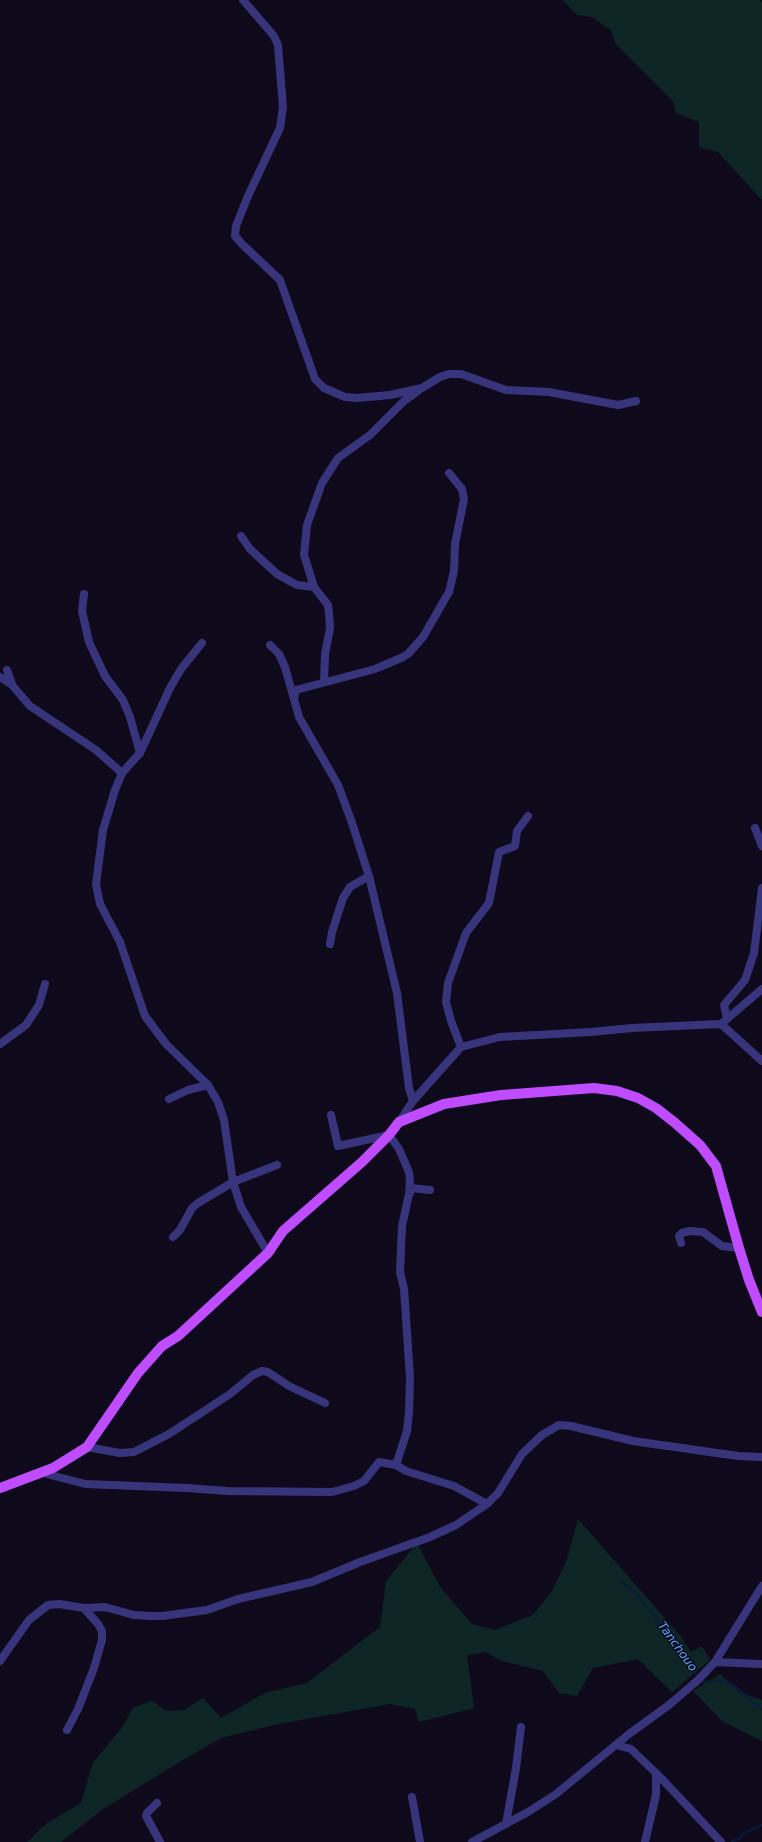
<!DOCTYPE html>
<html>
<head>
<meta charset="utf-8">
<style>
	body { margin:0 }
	canvas { display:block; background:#0e0a1c }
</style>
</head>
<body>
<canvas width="762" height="1842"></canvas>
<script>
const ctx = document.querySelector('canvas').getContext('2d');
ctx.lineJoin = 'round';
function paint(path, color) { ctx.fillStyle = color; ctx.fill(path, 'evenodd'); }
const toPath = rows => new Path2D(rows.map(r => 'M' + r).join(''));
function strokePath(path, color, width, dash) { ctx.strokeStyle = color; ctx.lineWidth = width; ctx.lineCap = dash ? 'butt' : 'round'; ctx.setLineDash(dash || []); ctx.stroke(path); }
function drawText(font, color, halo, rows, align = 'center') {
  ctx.font = font + ' "DejaVu Sans",sans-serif'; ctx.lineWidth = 3; ctx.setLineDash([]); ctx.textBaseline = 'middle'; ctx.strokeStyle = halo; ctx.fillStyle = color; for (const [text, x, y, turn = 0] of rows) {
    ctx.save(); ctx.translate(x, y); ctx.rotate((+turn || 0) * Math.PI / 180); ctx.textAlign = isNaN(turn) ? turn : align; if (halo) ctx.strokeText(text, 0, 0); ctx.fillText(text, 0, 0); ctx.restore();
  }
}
paint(toPath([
	[563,0,759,0,762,2,762,200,718,152,699,147,699,122,676,113,673,101,615,43,611,30,592,17,577,15],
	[578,1519,682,1638,691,1652,702,1646,710,1660,672,1692,638,1659,593,1668,577,1696,559,1693,543,1671,502,1661,485,1652,467,1655,474,1708,419,1722,415,1709,390,1704,278,1724,221,1738,181,1761,103,1809,61,1842,27,1842,46,1824,81,1803,93,1763,123,1726,133,1708,152,1701,166,1711,184,1710,203,1698,221,1718,265,1693,307,1683,380,1627,386,1581,417,1543,440,1587,472,1624,495,1630,533,1615,552,1591,566,1562],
	[720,1674,739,1692,762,1700,762,1741,723,1722,693,1691]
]), '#0d2625');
strokePath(toPath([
	[621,1580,639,1597,663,1628,689,1667,699,1677],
	[702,1680,704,1682,711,1682,723,1680,736,1687,748,1698,762,1709],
	[732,1841,739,1839,743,1834,762,1825]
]), '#091b3c', 2);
strokePath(toPath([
	[243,0,274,36,278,45,283,107,280,128,248,196,236,226,235,236,242,244,280,280,315,379,324,388,345,397,357,398,390,395,422,388,440,377,449,374,461,374,506,390,549,392,618,405,636,401],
	[241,536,250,549,277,574,297,585,314,587],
	[84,594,82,611,89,642,105,676,123,700,130,717,140,753],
	[270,645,279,654,285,667,299,717,338,785,351,820,369,876,397,993,409,1088,413,1101],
	[7,670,12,684],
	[0,677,12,685,30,706,96,750,122,773,115,790,103,830,96,884,100,904,120,942,145,1016,166,1044,208,1085,218,1102,224,1120,233,1182,241,1207,268,1253],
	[324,682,325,654,330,628,329,614,328,605,314,587,304,555,307,525,322,483,338,458,370,435,404,401,418,391],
	[294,698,296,690,375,669,401,658,408,654,423,637,449,592,454,571,455,544,464,499,462,489,449,473],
	[122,773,140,753,170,688,181,669,202,643],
	[755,828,762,846],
	[330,944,332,932,343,898,350,887,369,876],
	[727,1019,724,1005,745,980,754,953,762,888],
	[721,1024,762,1061],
	[0,1044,26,1025,39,1005,45,984],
	[461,1047,451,1021,446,1002,448,983,466,933,489,903,499,852,515,846,517,831,528,816],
	[169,1099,188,1090,208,1085],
	[331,1115,338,1146,389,1135,399,1149,409,1172,410,1182,409,1194,402,1226,400,1272,404,1289,410,1377,409,1412,407,1431,396,1465],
	[399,1122,413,1101,461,1047,500,1037,591,1032,632,1028,721,1024,762,989],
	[410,1193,411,1188,430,1190],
	[173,1237,180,1230,192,1208,198,1203,233,1182,277,1165],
	[681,1243,679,1236,682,1233,690,1231,703,1232,722,1246,739,1248],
	[87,1447,120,1453,134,1452,169,1434,230,1394,253,1375,262,1371,268,1372,289,1386,325,1403],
	[43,1473,85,1484,187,1488,227,1491,332,1492,354,1486,364,1481,379,1462,396,1465,406,1471,454,1486,487,1504,498,1493,522,1454,542,1435,559,1425,571,1426,633,1441,738,1456,762,1457],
	[0,1661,29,1620,48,1605,59,1604,84,1608,105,1607,134,1615,151,1616,162,1616,207,1610,238,1599,312,1582,360,1562,430,1537,456,1525,487,1504],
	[715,1662,762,1664],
	[67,1730,78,1709,94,1668,102,1640,102,1631,98,1624,84,1608],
	[616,1745,631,1749,662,1779,721,1842],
	[412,1797,420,1842],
	[157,1803,147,1813,146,1816,160,1842],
	[506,1824,516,1768,521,1727],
	[472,1842,528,1812,556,1794,629,1734,669,1705,698,1680,715,1662,762,1586],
	[645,1842,656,1795,656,1773]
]), '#38347c', 8);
strokePath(toPath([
	[0,1488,53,1468,87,1447,138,1373,162,1346,178,1336,268,1253,283,1231,362,1162,389,1135,399,1122,444,1104,501,1095,594,1088,617,1091,638,1098,656,1108,674,1122,700,1145,716,1166,739,1248,749,1280,762,1312]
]), '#c04cff', 10);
drawText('italic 12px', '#53abff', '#0e0a1c', [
	["Tanchouo",677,1647,54]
]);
</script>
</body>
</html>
